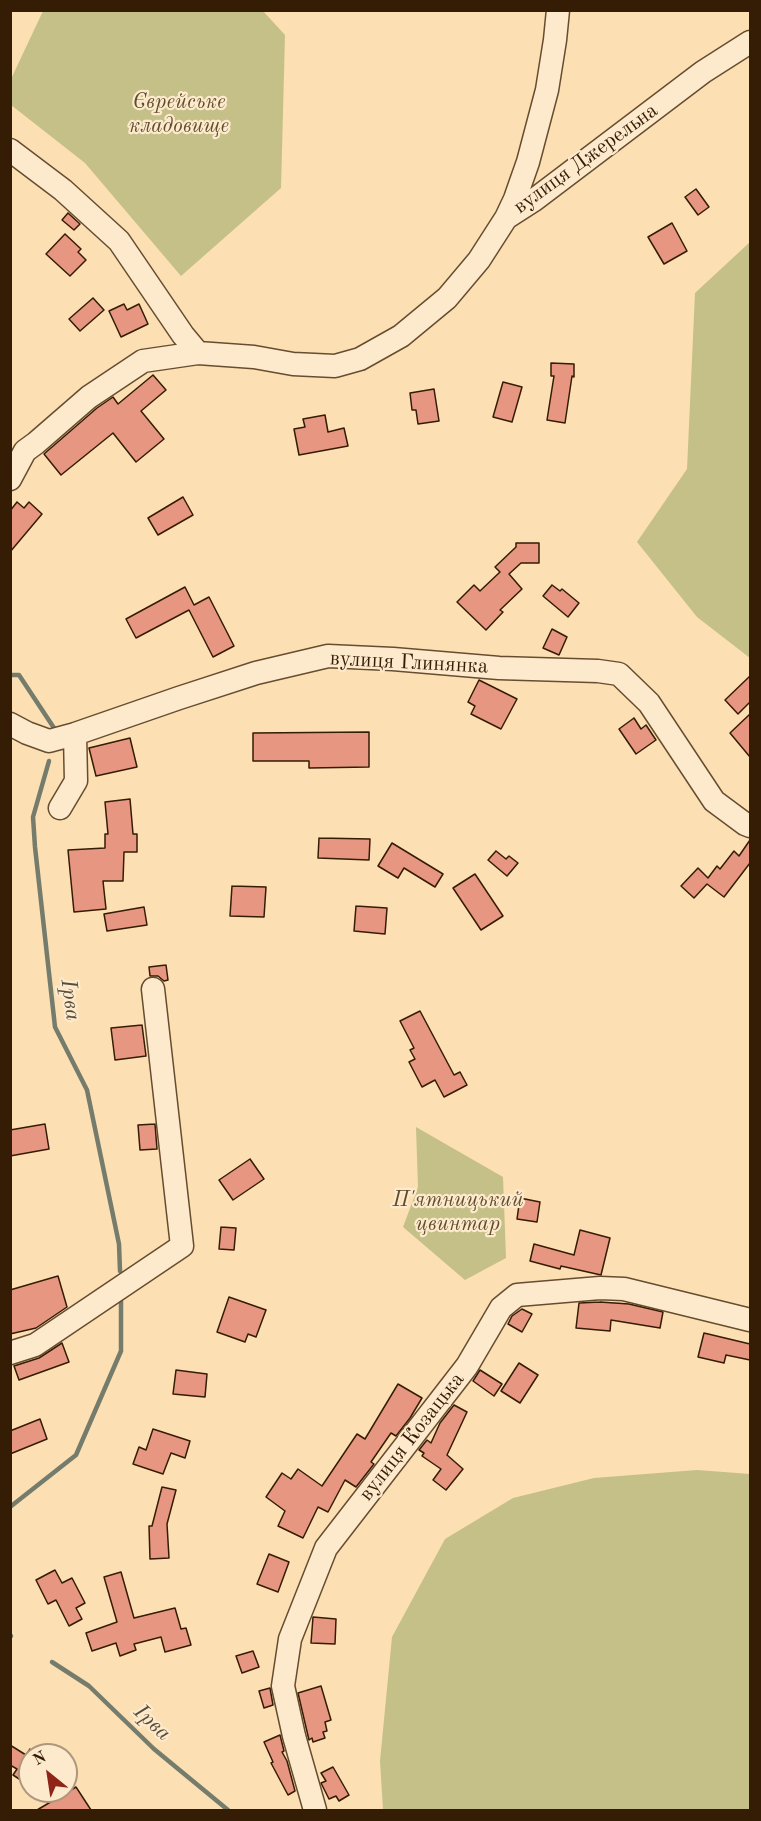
<!DOCTYPE html>
<html>
<head>
<meta charset="utf-8">
<style>
	body { margin:0 }
	#map { position:relative; width:761px; height:1821px; overflow:hidden; background:#fcdfb2; font-family:"Old Standard TT",serif }
	canvas { display:block }
	.frame { position:absolute; inset:0; border:12px solid #351c05; pointer-events:none }
	.north { position:absolute; left:18px; top:1743px; width:60px; height:60px; box-sizing:border-box; background:#fdeacd; border:2px solid #ad987d; border-radius:50%; rotate:330deg; font-size:16px; font-weight:700; line-height:24px; text-align:center; color:#351c05 }
	.north::after { content:''; display:block; margin:auto; width:21px; height:27px; background:#8f2418; clip-path:polygon(50% 0,100% 100%,50% 72%,0 100%) }
</style>
</head>
<body>
<div id="map">
<canvas width="761" height="1821"></canvas>
<div class="frame"></div>
<div class="north">N</div>
</div>
<script>
const ctx = document.querySelector('canvas').getContext('2d');
ctx.lineJoin = 'round';
function paint(path, color) { ctx.fillStyle = color; ctx.fill(path, 'evenodd'); }
const toPath = rows => new Path2D(rows.map(r => 'M' + r).join(''));
function strokePath(path, color, width, dash) { ctx.strokeStyle = color; ctx.lineWidth = width; ctx.lineCap = dash ? 'butt' : 'round'; ctx.setLineDash(dash || []); ctx.stroke(path); }
function drawText(font, color, halo, rows, align = 'center') {
  ctx.font = font + ' "Old Standard TT",serif'; ctx.lineWidth = 4.5; ctx.setLineDash([]); ctx.textBaseline = 'middle'; ctx.strokeStyle = halo; ctx.fillStyle = color; for (const [text, x, y, turn = 0] of rows) {
    ctx.save(); ctx.translate(x, y); ctx.rotate((+turn || 0) * Math.PI / 180); ctx.textAlign = isNaN(turn) ? turn : align; if (halo) ctx.strokeText(text, 0, 0); ctx.fillText(text, 0, 0); ctx.restore();
  }
}
paint(toPath([
	[43,11,263,11,285,35,281,188,181,276,85,163,11,105,11,79],
	[750,242,750,658,697,617,637,542,687,469,695,293],
	[416,1127,503,1177,506,1258,465,1280,403,1227,418,1187],
	[697,1470,750,1474,750,1810,383,1810,380,1761,392,1637,445,1539,513,1498,594,1478]
]), '#c4c088');
strokePath(toPath([
	[10,675,19,675,56,731],
	[49,761,33,817,35,847,55,1027,87,1090,119,1244,120,1271],
	[10,1507,76,1455,121,1351,121,1301],
	[10,1636,11,1636],
	[52,1662,89,1686,154,1749,228,1810]
]), '#757c6c', 4.5);
const building = toPath([
	[696,189,709,207,698,215,685,197,696,189],
	[68,213,80,224,74,230,62,220,68,213],
	[672,223,687,251,664,264,648,237,672,223],
	[65,234,81,249,78,252,86,260,70,276,46,254,65,234],
	[93,298,104,310,80,331,69,319,93,298],
	[124,304,127,310,139,304,148,324,121,337,109,311,124,304],
	[551,363,574,364,574,377,572,376,565,423,547,420,554,376,551,376,551,363],
	[153,375,166,390,141,411,164,439,136,462,113,433,61,475,44,454,97,408,113,397,118,404,153,375],
	[503,382,522,387,512,422,493,417,503,382],
	[434,389,439,421,418,424,416,410,412,410,410,393,434,389],
	[325,415,328,432,344,428,348,446,299,455,294,429,305,427,303,419,325,415],
	[183,497,193,515,158,535,148,518,183,497],
	[17,502,24,508,29,502,42,514,10,552,10,511,17,502],
	[516,543,539,543,539,563,521,563,509,574,522,589,500,610,503,612,486,630,457,602,474,585,480,591,500,572,495,567,516,547,516,543],
	[552,585,560,591,562,589,579,603,568,617,543,596,552,585],
	[185,587,194,605,209,597,234,646,213,657,189,610,136,638,126,619,185,587],
	[552,629,567,637,559,655,543,648,552,629],
	[750,676,750,702,738,714,725,700,750,676],
	[479,680,517,699,501,729,471,714,475,706,468,702,479,680],
	[750,714,750,757,730,733,750,714],
	[634,718,641,729,646,725,656,740,636,754,619,729,634,718],
	[369,732,369,767,309,768,309,761,253,761,253,733,369,732],
	[130,738,137,767,96,776,89,748,130,738],
	[130,799,133,834,137,834,137,852,124,852,123,881,103,881,106,909,74,912,68,850,105,848,105,834,108,834,105,802,130,799],
	[319,838,370,839,369,860,318,858,319,838],
	[750,840,750,863,724,897,707,884,694,898,681,886,698,868,708,878,717,866,720,869,734,851,739,856,750,840],
	[392,843,443,874,435,887,404,868,398,878,378,866,392,843],
	[496,851,506,859,509,856,518,863,507,876,488,860,496,851],
	[475,874,503,916,481,930,453,888,475,874],
	[232,886,266,887,264,917,230,916,232,886],
	[356,906,387,908,385,934,354,931,356,906],
	[144,907,147,925,107,931,104,914,144,907],
	[166,965,168,980,164,981,158,976,150,976,149,967,166,965],
	[420,1011,454,1075,460,1072,467,1085,444,1097,435,1080,422,1087,409,1062,415,1059,410,1050,414,1048,400,1021,420,1011],
	[142,1025,146,1056,115,1060,111,1028,142,1025],
	[45,1124,49,1149,10,1156,10,1130,45,1124],
	[155,1124,157,1149,140,1150,138,1125,155,1124],
	[250,1159,264,1179,233,1200,219,1180,250,1159],
	[520,1198,540,1202,537,1222,517,1219,520,1198],
	[221,1227,236,1228,234,1250,219,1249,221,1227],
	[580,1230,610,1238,601,1275,561,1266,560,1269,530,1261,534,1244,574,1255,580,1230],
	[58,1276,67,1307,36,1328,10,1334,10,1290,58,1276],
	[229,1297,266,1310,256,1337,248,1334,245,1342,217,1332,229,1297],
	[600,1302,629,1304,663,1312,660,1328,611,1320,610,1331,576,1328,579,1303,600,1302],
	[522,1309,532,1314,522,1332,508,1324,512,1316,522,1309],
	[704,1333,750,1344,750,1360,726,1355,724,1363,698,1357,704,1333],
	[62,1343,69,1362,19,1380,14,1366,39,1358,62,1343],
	[519,1363,538,1375,520,1403,501,1391,519,1363],
	[176,1370,207,1374,205,1397,173,1394,176,1370],
	[480,1370,502,1384,494,1396,473,1381,480,1370],
	[398,1384,422,1398,410,1418,396,1436,391,1433,371,1462,374,1464,356,1487,345,1480,328,1512,318,1507,303,1538,278,1526,285,1511,266,1497,282,1473,291,1479,298,1469,322,1486,357,1434,365,1439,398,1384],
	[454,1405,467,1412,447,1455,463,1469,446,1490,433,1480,441,1469,422,1456,424,1453,419,1450,427,1440,431,1443,440,1423,454,1405],
	[40,1419,47,1439,10,1454,10,1431,40,1419],
	[153,1429,190,1441,185,1458,171,1453,163,1474,133,1464,139,1447,146,1450,153,1429],
	[162,1487,176,1490,167,1524,169,1558,150,1559,149,1526,152,1526,162,1487],
	[269,1554,289,1562,278,1592,257,1584,269,1554],
	[55,1570,62,1583,72,1578,85,1603,76,1608,82,1619,69,1626,56,1600,48,1604,36,1580,55,1570],
	[121,1572,134,1618,175,1608,181,1629,186,1628,191,1645,165,1652,161,1637,134,1644,136,1650,120,1656,116,1643,92,1651,86,1633,117,1622,104,1577,121,1572],
	[313,1617,336,1619,335,1644,311,1643,313,1617],
	[253,1651,259,1667,242,1673,236,1656,253,1651],
	[321,1686,331,1720,325,1722,327,1731,323,1732,325,1738,313,1742,312,1738,309,1740,298,1693,321,1686],
	[270,1688,273,1705,264,1708,259,1691,270,1688],
	[280,1735,284,1751,282,1752,287,1761,295,1791,288,1795,271,1763,273,1762,264,1742,280,1735],
	[10,1745,26,1755,30,1749,30,1786,13,1775,17,1769,10,1765,10,1745],
	[333,1767,349,1795,339,1801,336,1796,329,1799,321,1783,326,1781,321,1773,333,1767],
	[76,1787,91,1810,37,1810,76,1787]
]);
paint(building, '#e79781');
strokePath(building, '#351c05', 1.5);
const minor = toPath([
	[10,150,63,190,119,241,183,335,198,353],
	[506,218,515,199,528,162,547,90,555,40,558,10],
	[10,479,25,451,36,443,89,397,143,361,198,353,254,357,293,364,335,366,360,359,401,336,447,298,479,260,506,218,534,200,703,72,750,42],
	[10,724,27,733,49,741,75,734,179,698,256,673,328,656,393,659,499,668,598,671,619,674,649,703,714,801,745,824,750,826],
	[60,808,76,781,75,734],
	[10,1353,35,1345,182,1246,153,989],
	[315,1810,294,1736,283,1686,290,1639,326,1548,467,1366,501,1308,517,1295,600,1288,624,1289,750,1320]
]);
strokePath(minor, '#674d30', 25);
strokePath(minor, '#fdeacd', 22);
drawText('italic 21px', '#604d2c', '#fdeacd', [
	["Єврейське",179,102],
	["кладовище",179,126],
	["П'ятницький",458,1200],
	["цвинтар",458,1224]
]);
drawText('21px', '#351c05', '#fdeacd', [
	["вулиця Джерельна",586,159,-36],
	["вулиця Глинянка",409,663,3],
	["вулиця Козацька",412,1437,-52]
]);
drawText('italic 22px', '#554c39', '#fdeacd', [
	["Ірва",70,1000,82],
	["Ірва",152,1723,43]
]);
</script>
</body>
</html>
